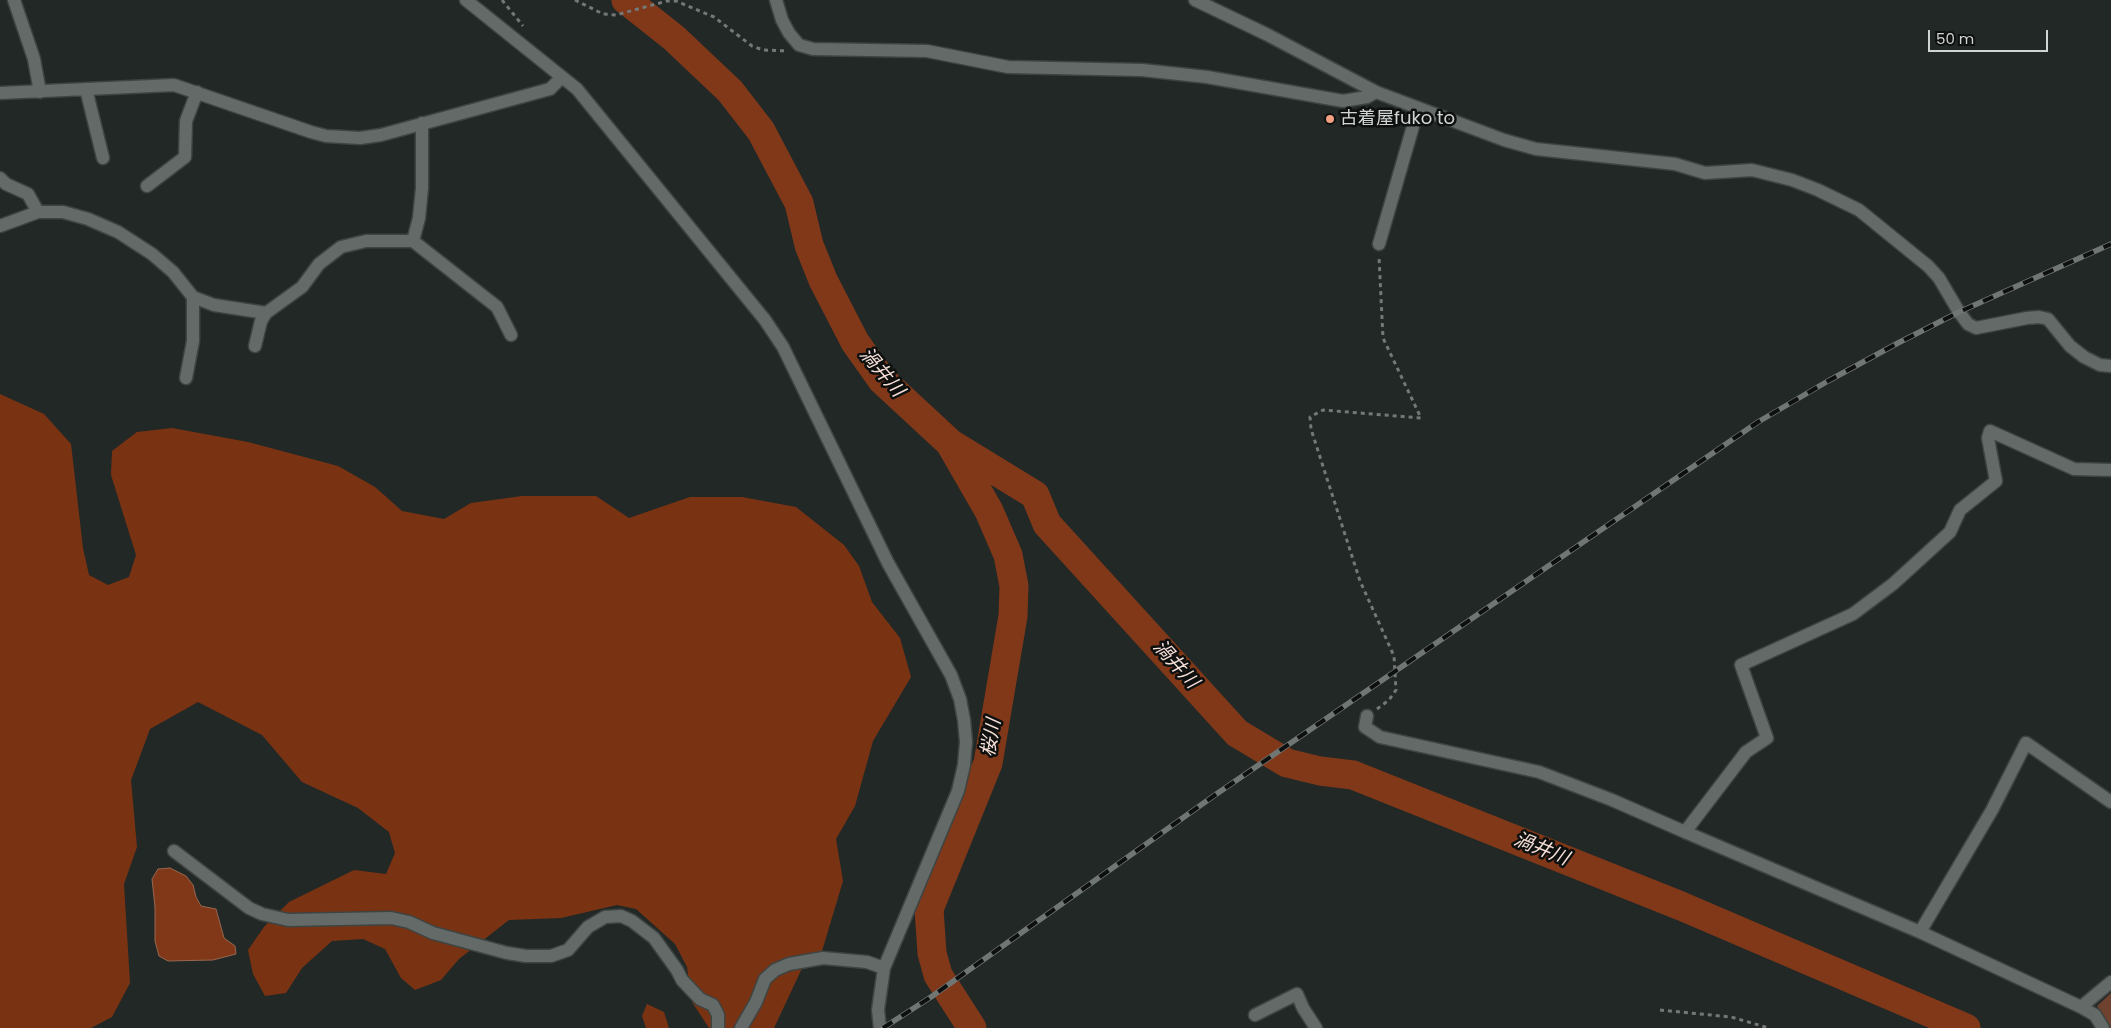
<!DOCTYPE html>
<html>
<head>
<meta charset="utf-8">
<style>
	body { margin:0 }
	#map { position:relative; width:2111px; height:1028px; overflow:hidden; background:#222826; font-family:Poppins,sans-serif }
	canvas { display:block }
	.scale { position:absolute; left:1928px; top:30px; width:120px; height:22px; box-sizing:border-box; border:2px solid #d0d4d2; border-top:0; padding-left:6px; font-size:15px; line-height:18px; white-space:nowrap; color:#d0d4d2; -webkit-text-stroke:4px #0d100f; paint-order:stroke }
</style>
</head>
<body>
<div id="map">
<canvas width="2111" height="1028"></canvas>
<div class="scale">50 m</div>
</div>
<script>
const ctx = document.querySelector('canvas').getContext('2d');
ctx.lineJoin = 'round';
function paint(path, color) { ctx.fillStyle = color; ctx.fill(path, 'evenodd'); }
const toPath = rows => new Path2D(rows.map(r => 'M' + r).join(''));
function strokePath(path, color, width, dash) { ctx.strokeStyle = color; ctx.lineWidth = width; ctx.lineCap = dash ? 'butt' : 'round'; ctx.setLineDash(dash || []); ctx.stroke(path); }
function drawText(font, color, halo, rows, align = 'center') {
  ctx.font = font + ' Poppins,"Noto Sans JP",sans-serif'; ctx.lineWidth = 5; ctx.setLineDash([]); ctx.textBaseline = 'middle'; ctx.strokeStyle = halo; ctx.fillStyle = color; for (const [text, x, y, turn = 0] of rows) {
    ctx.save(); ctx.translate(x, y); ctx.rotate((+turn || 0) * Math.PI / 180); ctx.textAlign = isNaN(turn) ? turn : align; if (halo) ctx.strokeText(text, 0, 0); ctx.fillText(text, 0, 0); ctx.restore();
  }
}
paint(toPath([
	[2111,993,2111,1028,2110,1028,2097,1006]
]), '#6f4230');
paint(toPath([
	[0,394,44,414,71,444,83,548,89,575,108,585,129,577,136,555,111,475,112,451,137,432,172,428,248,442,338,466,375,487,402,511,444,519,471,503,522,496,596,496,629,518,690,497,742,497,796,507,844,545,859,566,872,602,900,638,911,677,873,741,855,806,836,839,843,881,822,951,804,964,774,1028,709,1028,692,1002,687,967,675,944,636,909,617,905,561,918,509,920,459,959,441,980,415,990,401,978,385,949,363,939,332,941,302,968,286,993,265,996,253,974,248,950,264,927,289,902,354,870,386,874,395,853,389,832,358,808,302,782,262,735,198,702,150,729,131,780,137,847,124,884,130,983,112,1017,91,1028,0,1028],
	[647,1004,664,1012,669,1028,646,1028,642,1016]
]), '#7a3312');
const water = toPath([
	[170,868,186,876,193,885,196,897,201,906,216,909,224,938,235,946,236,954,213,960,168,961,159,956,155,941,155,907,152,879,158,869,170,868]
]);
paint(water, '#803819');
strokePath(water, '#986750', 1);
strokePath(toPath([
	[626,0,674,38,730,91,761,131,799,203,809,245,823,280,855,342,882,380,950,443,1035,495,1047,524,1237,733,1287,763,1320,771,1353,775,1681,906,1966,1028],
	[951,445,989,511,1008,555,1014,586,1013,616,988,763,929,909,932,953,938,975,972,1028]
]), '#803819', 29);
const street = toPath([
	[14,0,34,59,40,92],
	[466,0,577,89,765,320,783,347,888,563,951,675,960,699,964,720,966,742,964,765,958,791,884,968,878,1010,880,1028],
	[776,0,782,20,789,33,799,45,813,49,927,51,1008,67,1142,70,1207,77,1343,101,1367,97,1376,92],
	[1195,0,1266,34,1376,92,1504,140,1536,149,1675,164,1705,173,1752,170,1792,180,1818,190,1859,210,1928,266,1939,278,1959,312,1968,324,1976,328,2027,318,2039,317,2048,319,2070,346,2084,357,2100,365,2111,366],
	[86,89,103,158],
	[0,93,174,85,311,132,326,136,360,138,381,135,550,89,562,77],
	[422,123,422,188,419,218,413,241,497,307,511,335],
	[0,178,6,184,28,194,38,212,0,226],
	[147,186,185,157,186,121,197,92],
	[38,212,63,212,88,219,118,232,152,254,173,272,193,297,193,341,186,378],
	[1379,244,1418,109],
	[193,297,214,305,266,313],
	[255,346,261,321,266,313,302,287,319,264,341,247,366,241,413,241],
	[1367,716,1365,727,1380,737,1539,772,1612,800,1685,832],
	[2111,802,2026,743,1992,810,1920,932,2081,1007,2111,982],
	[174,851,249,908,262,914,288,920,391,918,409,922,433,933,507,953,526,956,551,956,568,950,588,927,605,917,621,916,632,921,654,938,677,970,682,980,700,999,713,1005,718,1015,718,1028],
	[1920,932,1685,832,1746,752,1767,738,1741,665,1853,614,1893,584,1950,532,1960,510,1996,481,1988,438,1990,431,2074,469,2111,470],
	[2081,1007,2095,1015,2103,1028],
	[1255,1015,1297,994,1303,1008,1316,1028],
	[741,1028,756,1002,765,979,775,970,789,964,823,958,867,962,884,968]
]);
strokePath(street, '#3e4442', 15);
strokePath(toPath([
	[502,0,523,26],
	[575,0,603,14,616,15,667,1,676,1,714,17,752,46,763,50,788,51],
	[1377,709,1389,700,1396,690,1394,656,1360,581,1311,429,1310,417,1323,410,1421,418,1383,338,1379,257],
	[1660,1010,1731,1017,1769,1028]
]), '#747977', 3, [4, 4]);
strokePath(street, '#646a68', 12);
const rail = toPath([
	[883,1028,931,997,1215,795,1758,422,1828,381,1898,343,1959,312,2111,244]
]);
strokePath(rail, '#707674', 5.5);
strokePath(rail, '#0d100f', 4, [11]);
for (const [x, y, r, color] of [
	[1330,119,5,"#f2a080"]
]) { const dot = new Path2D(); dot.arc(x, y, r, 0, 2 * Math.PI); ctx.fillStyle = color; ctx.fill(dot); strokePath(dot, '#0d100f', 2); }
drawText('18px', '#d0d4d2', '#0d100f', [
	["古着屋fuko to",1340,119]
], 'left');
drawText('italic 19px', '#f5ded6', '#0d100f', [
	["渦井川",881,373,50],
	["渦井川",1175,665,48],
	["桜川",992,738,-80],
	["渦井川",1541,850,22]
]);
</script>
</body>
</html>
